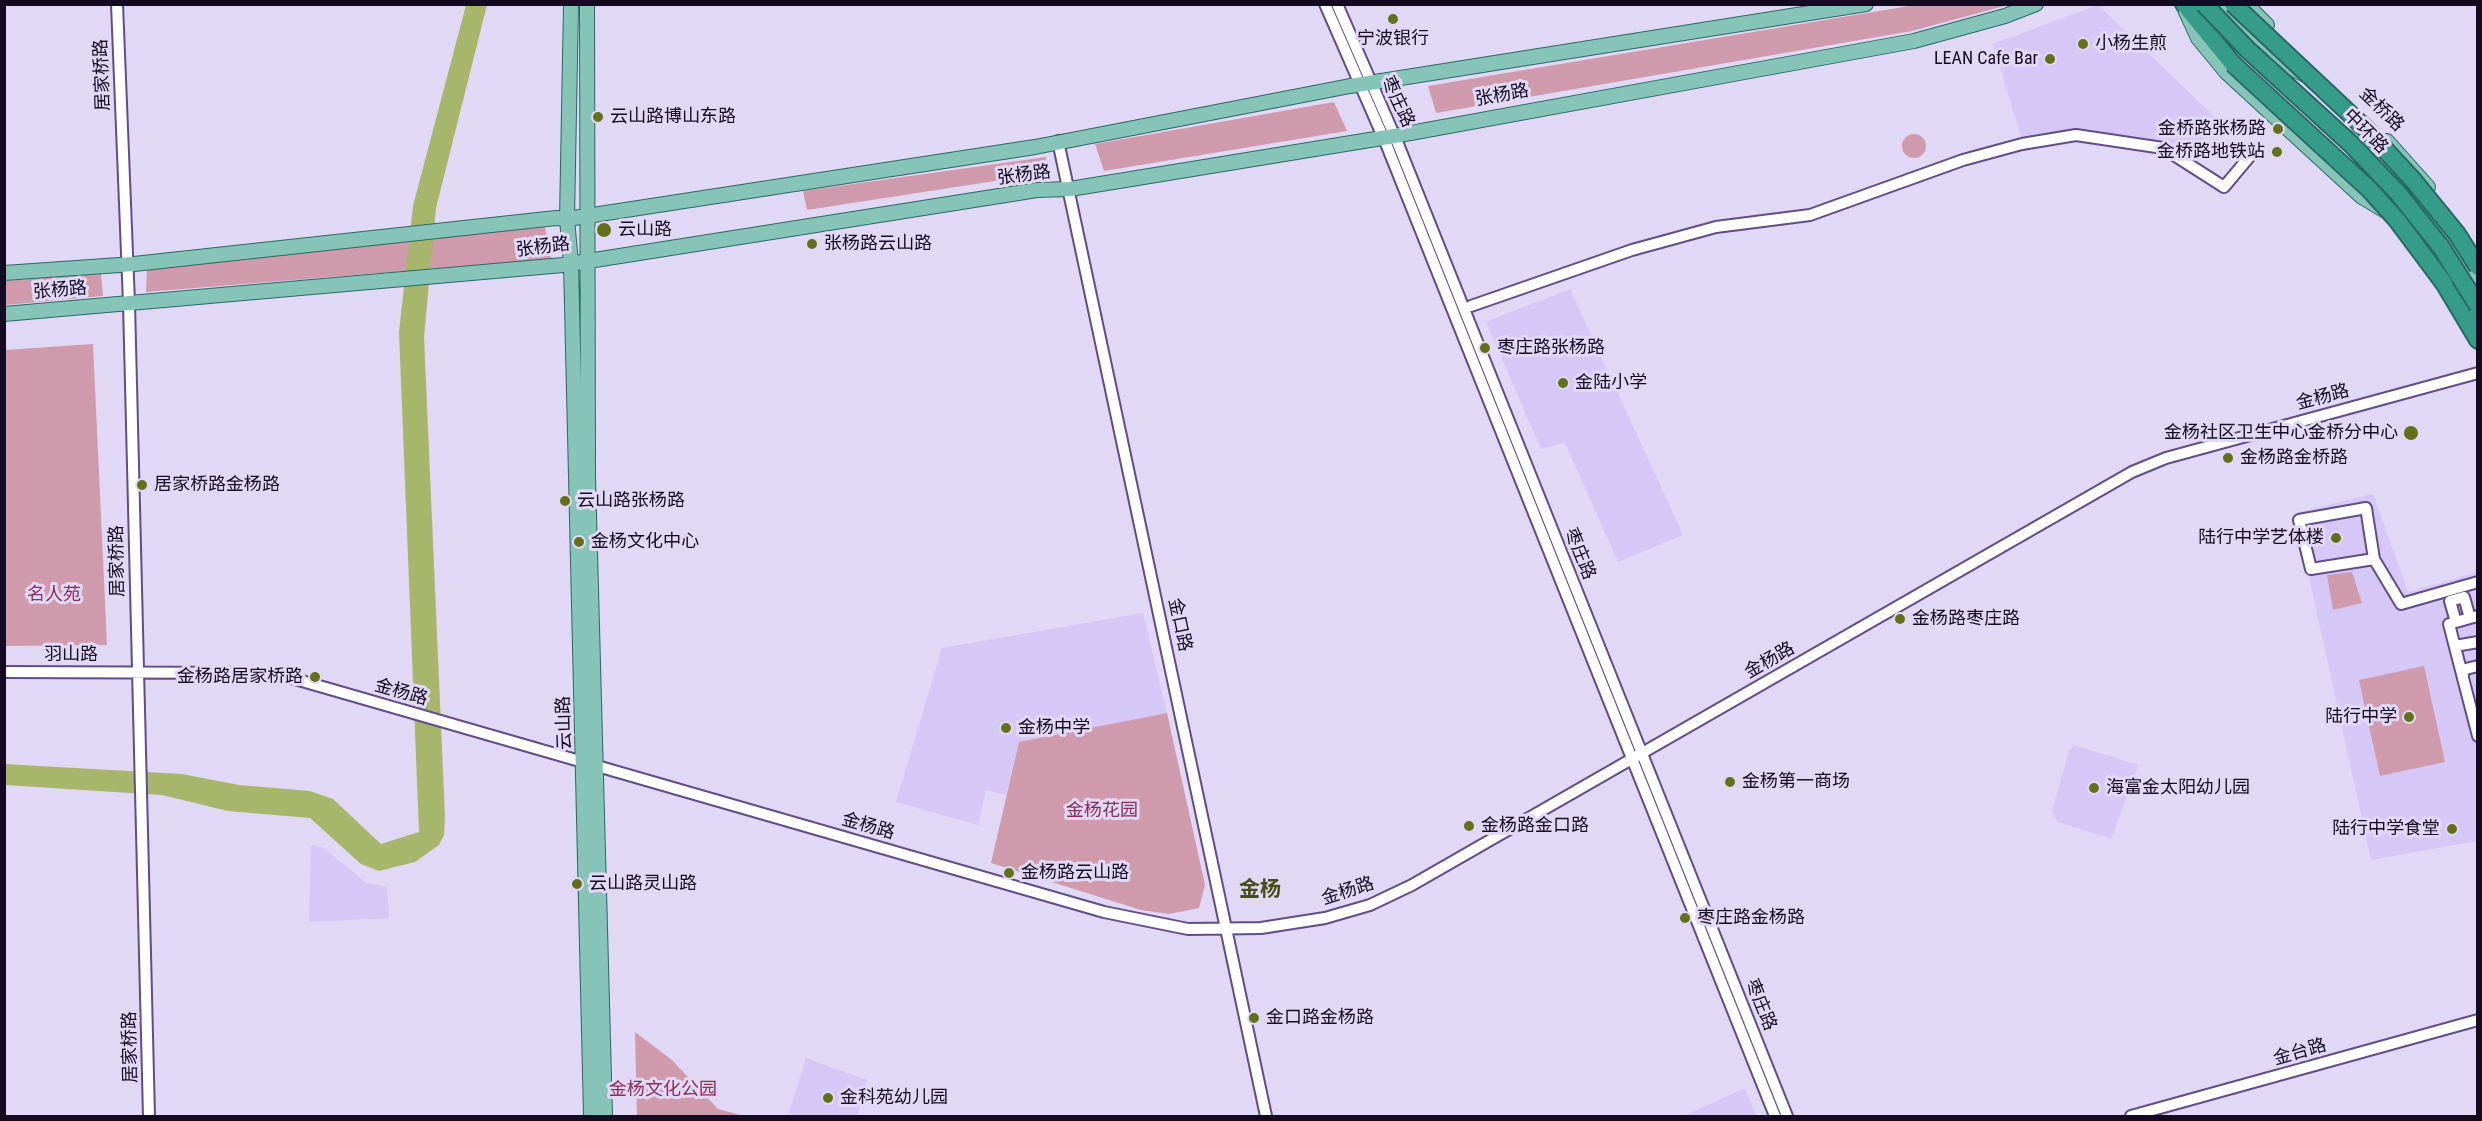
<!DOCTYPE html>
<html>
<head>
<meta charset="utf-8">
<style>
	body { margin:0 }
	#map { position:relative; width:2482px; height:1121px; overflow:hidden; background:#e0d8f4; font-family:"Roboto Condensed",sans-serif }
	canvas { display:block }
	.frame { position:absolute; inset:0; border:6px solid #140b23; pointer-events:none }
</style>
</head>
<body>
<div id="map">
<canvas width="2482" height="1121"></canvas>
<div class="frame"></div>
</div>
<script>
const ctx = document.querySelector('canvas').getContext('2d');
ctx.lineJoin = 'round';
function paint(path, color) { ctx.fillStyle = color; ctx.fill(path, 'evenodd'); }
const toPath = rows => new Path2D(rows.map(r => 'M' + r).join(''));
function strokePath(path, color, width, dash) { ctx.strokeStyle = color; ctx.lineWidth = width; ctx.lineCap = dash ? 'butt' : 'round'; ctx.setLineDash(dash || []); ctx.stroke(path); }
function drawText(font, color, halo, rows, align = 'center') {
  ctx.font = font + ' "Roboto Condensed","Noto Sans SC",sans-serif'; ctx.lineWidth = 6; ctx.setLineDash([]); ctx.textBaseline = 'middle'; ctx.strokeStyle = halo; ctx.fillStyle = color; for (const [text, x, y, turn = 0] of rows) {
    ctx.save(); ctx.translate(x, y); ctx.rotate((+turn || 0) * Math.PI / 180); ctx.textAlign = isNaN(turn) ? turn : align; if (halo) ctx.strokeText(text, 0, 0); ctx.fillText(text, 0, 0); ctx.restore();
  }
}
paint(toPath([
	[2098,5,2220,122,2189,156,2163,146,2083,132,2024,147,1993,44],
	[1570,289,1683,535,1618,562,1565,443,1541,449,1486,322],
	[2373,494,2408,592,2477,572,2477,841,2371,860,2295,513],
	[1143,613,1167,713,1019,742,1006,795,986,790,978,825,896,802,942,648],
	[2074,745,2138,765,2111,839,2058,822,2052,811,2069,751],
	[311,845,322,847,367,883,387,887,389,918,309,922],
	[806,1058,867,1080,857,1116,788,1116],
	[1745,1088,1756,1116,1684,1116]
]), '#d5c8f6');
paint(toPath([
	[1921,4,2008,5,1912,31,1436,113,1428,86],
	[1334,102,1347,131,1104,171,1095,144],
	'1902 146a12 12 0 1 1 24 0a12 12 0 1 1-24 0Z',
	[1046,157,1047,173,807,210,803,191],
	[545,227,551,259,146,292,147,266],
	[101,274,103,296,5,305,5,281],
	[93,344,107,645,5,646,5,350],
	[2352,572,2362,603,2333,610,2327,575],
	[2424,666,2445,762,2380,776,2359,680],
	[1167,713,1205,885,1199,908,1169,914,1141,910,991,863,1019,742],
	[635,1032,672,1060,718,1109,744,1116,637,1116]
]), '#cf9aab');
paint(toPath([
	[466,5,487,5,436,208,424,337,445,817,444,835,439,845,415,862,379,871,361,864,310,818,228,811,162,795,5,785,4,764,182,774,239,785,310,791,333,799,381,844,419,832,399,332,413,206]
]), '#a7b66a');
const minor = toPath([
	[117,4,129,303,149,1116],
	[1325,4,1387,146,1775,1116],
	[1337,4,1398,144,1787,1116],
	[1058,141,1266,1116],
	[1471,306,1632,250,1716,227,1810,215,1963,160,2022,144,2076,135,2163,148,2224,187,2250,156,2242,149],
	[2374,559,2311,569,2299,520,2366,508,2374,559,2401,604,2478,582],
	[2470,618,2449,624,2478,736],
	[2456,622,2450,601,2464,597,2470,618,2478,616],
	[2455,646,2478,642],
	[4,672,260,673,288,677,1104,912,1188,929,1261,928,1325,918,1370,905,1412,885,2132,472,2166,458,2478,373],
	[2463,676,2462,670,2478,666],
	[2131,1116,2478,1020]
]);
const major = toPath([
	[571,4,567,219,571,263,591,1116],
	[587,4,588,476,605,1116],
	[2217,4,2272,58,2305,75],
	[2246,4,2267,25],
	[2186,12,2198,38,2226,72,2362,197,2387,212],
	[2345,136,2364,144,2421,206,2402,195],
	[2387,141,2428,187],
	[2381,185,2449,279],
	[2421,206,2450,242,2478,285],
	[4,273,134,264,556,218,567,219,1035,147,1350,86,1866,4],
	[4,314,563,265,1037,190,1070,189,1394,136,1914,41,2005,16,2036,4]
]);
const highway = toPath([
	[2184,4,2233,64],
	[2444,283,2478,340],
	[2463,293,2478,322]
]);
strokePath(minor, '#614d89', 14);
strokePath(major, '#296965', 16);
strokePath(highway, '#296965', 20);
strokePath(minor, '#fff', 10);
strokePath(major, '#86c4b8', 14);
strokePath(highway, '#359c89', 16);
const highwayBridge = toPath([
	[2204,4,2248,50,2351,144,2398,193,2441,247,2478,306],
	[2233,4,2366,129,2413,180,2457,234,2478,267],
	[2233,64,2370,190,2397,220,2444,283]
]);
strokePath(highwayBridge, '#296965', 20, []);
strokePath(highwayBridge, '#359c89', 16);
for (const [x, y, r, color] of [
	[1393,19,6,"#63701a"],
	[2083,44,6,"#63701a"],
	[2050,59,6,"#63701a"],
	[598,117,6,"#63701a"],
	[2278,129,6,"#63701a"],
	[2277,152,6,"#63701a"],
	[604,230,8,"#63701a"],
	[812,244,6,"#63701a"],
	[1485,348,6,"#63701a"],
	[1563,383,6,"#63701a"],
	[2411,433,8,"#63701a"],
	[2228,458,6,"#63701a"],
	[142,485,6,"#63701a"],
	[565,501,6,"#63701a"],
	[2336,538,6,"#63701a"],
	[579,542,6,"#63701a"],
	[1900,619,6,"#63701a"],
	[315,677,6,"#63701a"],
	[2409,717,6,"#63701a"],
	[1006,728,6,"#63701a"],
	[1730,782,6,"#63701a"],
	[2094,788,6,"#63701a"],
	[1469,826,6,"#63701a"],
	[2452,829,6,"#63701a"],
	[1009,873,6,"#63701a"],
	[577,884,6,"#63701a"],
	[1685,918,6,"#63701a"],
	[1254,1018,6,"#63701a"],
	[828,1098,6,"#63701a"]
]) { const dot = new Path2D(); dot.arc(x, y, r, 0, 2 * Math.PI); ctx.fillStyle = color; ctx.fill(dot); strokePath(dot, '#e0d8f4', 2); }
drawText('18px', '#140b23', '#e0d8f4', [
	["宁波银行",1393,39,"center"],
	["小杨生煎",2095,44],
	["LEAN Cafe Bar",2038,59,"right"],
	["云山路博山东路",610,117],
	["金桥路张杨路",2266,129,"right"],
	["金桥路地铁站",2265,152,"right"],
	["云山路",618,230],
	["张杨路云山路",824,244],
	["枣庄路张杨路",1497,348],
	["金陆小学",1575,383],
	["金杨社区卫生中心金桥分中心",2398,433,"right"],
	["金杨路金桥路",2240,458],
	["居家桥路金杨路",154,485],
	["云山路张杨路",577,501],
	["陆行中学艺体楼",2324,538,"right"],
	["金杨文化中心",591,542],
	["金杨路枣庄路",1912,619],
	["金杨路居家桥路",303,677,"right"],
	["陆行中学",2397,717,"right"],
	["金杨中学",1018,728],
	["金杨第一商场",1742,782],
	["海富金太阳幼儿园",2106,788],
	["金杨路金口路",1481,826],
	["陆行中学食堂",2440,829,"right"],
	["金杨路云山路",1021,873],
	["云山路灵山路",589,884],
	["枣庄路金杨路",1697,918],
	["金口路金杨路",1266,1018],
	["金科苑幼儿园",840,1098]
], 'left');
drawText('18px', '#140b23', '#e0d8f4', [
	["居家桥路",103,75,-92],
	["张杨路",1502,96,-10],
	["枣庄路",1397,102,65],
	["金桥路",2381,110,44],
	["中环路",2365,132,45],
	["张杨路",1024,176,-7],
	["张杨路",543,248,-7],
	["张杨路",60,291,-5],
	["金杨路",2323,398,-15],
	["枣庄路",1579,554,68],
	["居家桥路",118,561,-91],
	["金口路",1179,625,78],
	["羽山路",71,655],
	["金杨路",1770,661,-30],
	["金杨路",401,693,16],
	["云山路",565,723,-92],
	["金杨路",868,827,16],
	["金杨路",1348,892,-18],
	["枣庄路",1760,1005,68],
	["居家桥路",131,1047,-91],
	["金台路",2300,1053,-16]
]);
drawText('18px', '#8b2e55', '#e0d8f4', [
	["名人苑",54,595],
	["金杨花园",1102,811],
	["金杨文化公园",663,1090]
]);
drawText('bold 21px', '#464f16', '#e0d8f4', [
	["金杨",1260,891]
]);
</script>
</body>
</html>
